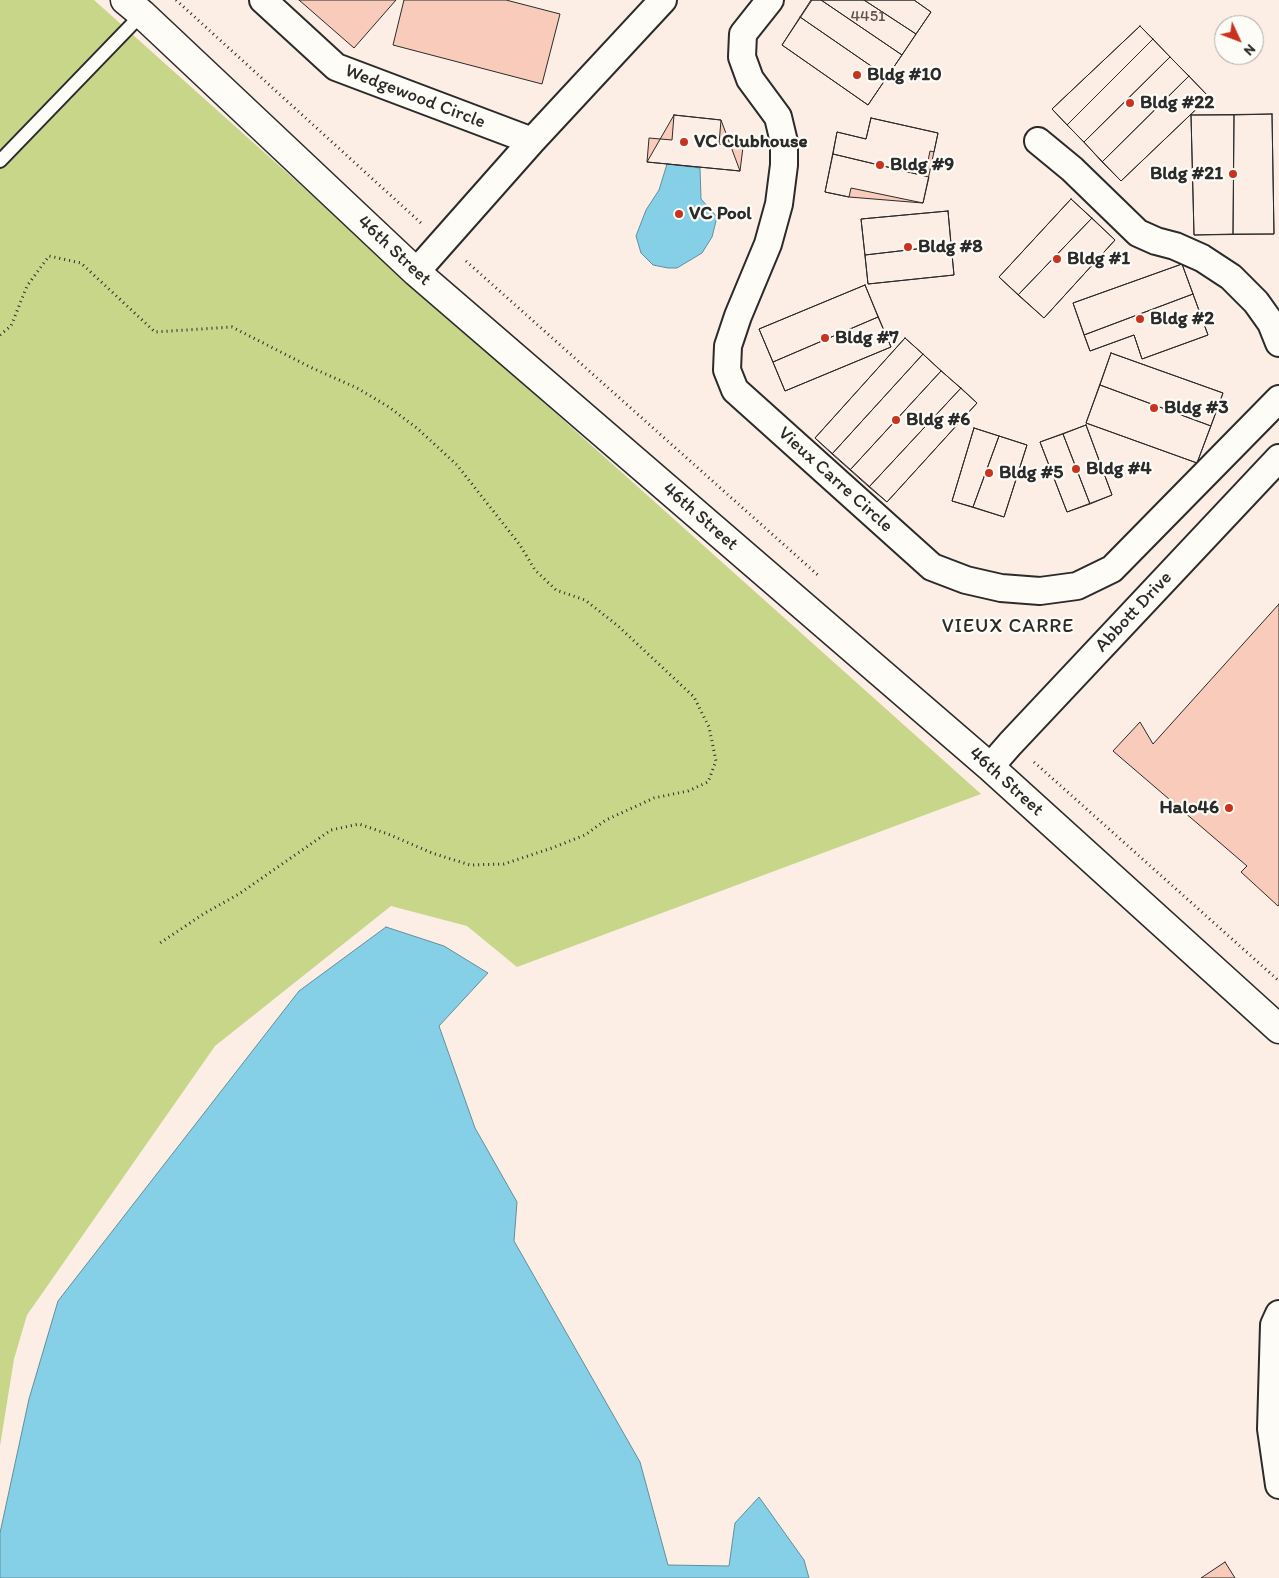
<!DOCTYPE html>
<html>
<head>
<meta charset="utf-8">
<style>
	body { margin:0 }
	#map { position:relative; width:1279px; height:1578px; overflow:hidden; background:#fcede5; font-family:Itim,sans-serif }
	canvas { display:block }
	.north { position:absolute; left:1214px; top:15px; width:50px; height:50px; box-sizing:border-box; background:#fdfcf7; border:1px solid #a9a8a5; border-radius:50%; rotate:133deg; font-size:14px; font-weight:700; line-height:20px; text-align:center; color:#2b2b2b }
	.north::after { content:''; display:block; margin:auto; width:18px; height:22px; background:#c8321e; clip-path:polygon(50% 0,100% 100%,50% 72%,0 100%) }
</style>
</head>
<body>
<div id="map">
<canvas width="1279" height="1578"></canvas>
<div class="north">N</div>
</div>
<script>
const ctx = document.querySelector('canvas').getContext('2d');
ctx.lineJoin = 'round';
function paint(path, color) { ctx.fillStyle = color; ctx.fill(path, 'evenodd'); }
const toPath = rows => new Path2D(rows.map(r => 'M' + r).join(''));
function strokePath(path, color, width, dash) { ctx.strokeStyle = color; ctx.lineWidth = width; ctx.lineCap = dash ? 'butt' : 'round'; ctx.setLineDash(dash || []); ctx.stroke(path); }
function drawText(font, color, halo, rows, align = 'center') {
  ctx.font = font + ' Itim,sans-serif'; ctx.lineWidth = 4.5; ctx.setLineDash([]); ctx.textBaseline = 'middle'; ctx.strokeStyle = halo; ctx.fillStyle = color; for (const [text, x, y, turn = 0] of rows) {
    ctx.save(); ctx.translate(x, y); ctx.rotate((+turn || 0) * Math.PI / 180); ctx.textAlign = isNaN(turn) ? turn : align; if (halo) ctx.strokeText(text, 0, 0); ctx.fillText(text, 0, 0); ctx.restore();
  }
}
paint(toPath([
	[0,0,94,0,981,794,517,967,467,926,391,906,215,1046,27,1315,14,1359,0,1446]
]), '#c8d68a');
const water = toPath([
	[667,164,700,168,701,199,717,217,712,237,702,253,677,268,668,268,653,265,641,253,636,236,646,210,659,190,667,164],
	[386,927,444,946,488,973,439,1026,475,1128,517,1202,514,1241,640,1462,668,1565,729,1566,735,1523,759,1497,804,1560,809,1578,0,1578,0,1533,29,1399,58,1301,299,991,386,927]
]);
paint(water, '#85d0e6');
strokePath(water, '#618e9b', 1);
const building = toPath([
	[299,0,396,0,354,48,299,0],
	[404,0,506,0,560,14,542,84,393,45,404,0],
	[811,0,821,0,902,55,887,77,800,17,811,0],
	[812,0,914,0,931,12,868,105,782,45,812,0],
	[821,0,864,0,916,34,902,55,821,0],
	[864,0,914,0,931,12,916,34,864,0],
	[800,17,887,77,868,105,782,45,800,17],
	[1140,26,1153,39,1067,125,1052,109,1140,26],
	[1140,26,1209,97,1121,181,1052,109,1140,26],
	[1153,39,1170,57,1084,142,1067,125,1153,39],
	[1170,57,1189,76,1102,162,1084,142,1170,57],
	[1189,76,1209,97,1121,181,1102,162,1189,76],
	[1272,114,1274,234,1233,234,1234,115,1272,114],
	[1272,114,1274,234,1194,235,1191,115,1272,114],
	[674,115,721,120,719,144,743,147,740,171,647,162,649,138,672,140,674,115],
	[674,115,721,120,740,171,647,162,674,115],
	[1191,115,1234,115,1233,234,1194,235,1191,115],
	[871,118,938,133,934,152,930,151,925,176,833,154,837,132,866,139,871,118],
	[871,118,938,133,923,203,849,197,825,192,837,132,866,139,871,118],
	[833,154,929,177,923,203,851,188,849,197,825,192,833,154],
	[1071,199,1092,218,1018,295,999,277,1071,199],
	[1071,199,1115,240,1044,318,999,277,1071,199],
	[948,211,951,245,865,255,861,219,948,211],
	[948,211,954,275,868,284,861,219,948,211],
	[1092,218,1115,240,1044,318,1018,295,1092,218],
	[951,245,954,275,868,284,865,255,951,245],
	[1182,264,1193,294,1084,335,1073,303,1182,264],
	[1182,264,1208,335,1142,359,1134,335,1090,351,1073,303,1182,264],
	[865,285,878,317,773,362,759,329,865,285],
	[865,285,891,347,785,391,759,329,865,285],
	[1193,294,1208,335,1142,359,1134,335,1090,351,1084,335,1193,294],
	[878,317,891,347,785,391,773,362,878,317],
	[905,338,923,354,832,454,815,438,905,338],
	[905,338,977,403,887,502,815,438,905,338],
	[1111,353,1223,393,1211,426,1100,385,1111,353],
	[1111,353,1223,393,1197,463,1086,423,1111,353],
	[923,354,941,371,850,470,832,454,923,354],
	[941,371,961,388,869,487,850,470,941,371],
	[1100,385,1211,426,1197,463,1086,423,1100,385],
	[961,388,977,403,887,502,869,487,961,388],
	[1086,425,1112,495,1090,504,1063,434,1086,425],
	[1086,425,1112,495,1067,512,1040,442,1086,425],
	[974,428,999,436,973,507,952,501,974,428],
	[974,428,1027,445,1004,517,952,501,974,428],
	[1063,434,1090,504,1067,512,1040,442,1063,434],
	[999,436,1027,445,1004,517,973,507,999,436],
	[1279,604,1279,905,1278,906,1241,872,1247,866,1113,751,1140,722,1153,744,1279,604],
	[1225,1562,1235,1578,1201,1578,1225,1562]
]);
paint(building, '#f8cbbb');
strokePath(building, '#2b2b2b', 1);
const lane = toPath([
	[0,161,142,14]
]);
const street = toPath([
	[263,0,336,67,532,141],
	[770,0,743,34,742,57,750,79,778,117,784,142,784,165,779,204,768,244,738,316,728,346,727,370,735,390,932,567,966,580,1001,588,1040,591,1077,586,1112,569,1279,399],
	[1038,141,1072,169,1138,233,1156,241,1175,246,1202,258,1231,277,1256,302,1271,323,1279,343],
	[416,272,532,141,663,0],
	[990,767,1010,744,1279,458],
	[1279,1314,1274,1325,1271,1429,1279,1485]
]);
const secondary = toPath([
	[125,0,142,14,416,272,990,767,1279,1029]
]);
strokePath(lane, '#2b2b2b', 16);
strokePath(street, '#2b2b2b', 30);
strokePath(secondary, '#2b2b2b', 31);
strokePath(toPath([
	[176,0,421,223],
	[466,261,819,576],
	[0,335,11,326,27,286,49,256,81,263,155,332,232,327,310,367,357,388,389,407,418,429,457,465,520,545,535,570,556,590,585,600,617,625,694,697,709,727,716,761,708,782,688,791,654,798,606,820,585,835,552,848,504,864,470,865,432,853,388,834,359,824,331,830,239,894,205,913,160,943],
	[1034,762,1279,981]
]), '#2b2b2b', 3, [1, 4]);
strokePath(lane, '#fdfcf7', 12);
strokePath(street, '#fdfcf7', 26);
strokePath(secondary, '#fdfcf7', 28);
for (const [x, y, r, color] of [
	[857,75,5,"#c8321e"],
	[1130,103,5,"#c8321e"],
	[684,142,5,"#c8321e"],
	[880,165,5,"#c8321e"],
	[1233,174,5,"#c8321e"],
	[679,214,5,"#c8321e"],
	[908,247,5,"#c8321e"],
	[1057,259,5,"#c8321e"],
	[1140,319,5,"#c8321e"],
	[825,338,5,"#c8321e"],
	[1154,408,5,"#c8321e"],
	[896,420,5,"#c8321e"],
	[1076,469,5,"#c8321e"],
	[989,473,5,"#c8321e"],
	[1229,808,5,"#c8321e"]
]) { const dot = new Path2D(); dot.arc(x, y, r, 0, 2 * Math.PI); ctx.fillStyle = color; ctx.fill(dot); strokePath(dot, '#fdfcf7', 2); }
drawText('16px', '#5e534f', null, [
	["4451",868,17]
]);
drawText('bold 19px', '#2b2b2b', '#fdfcf7', [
	["Bldg #10",867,75],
	["Bldg #22",1140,103],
	["VC Clubhouse",694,142],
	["Bldg #9",890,165],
	["Bldg #21",1223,174,"right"],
	["VC Pool",689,214],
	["Bldg #8",918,247],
	["Bldg #1",1067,259],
	["Bldg #2",1150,319],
	["Bldg #7",835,338],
	["Bldg #3",1164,408],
	["Bldg #6",906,420],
	["Bldg #4",1086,469],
	["Bldg #5",999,473],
	["Halo46",1219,808,"right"]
], 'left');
drawText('19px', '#2b2b2b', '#fdfcf7', [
	["Wedgewood Circle",415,97,21],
	["46th Street",394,251,43],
	["Vieux Carre Circle",835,480,42],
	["46th Street",700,517,41],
	["Abbott Drive",1134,612,-47],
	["46th Street",1006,782,42]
]);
ctx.letterSpacing = '1px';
drawText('20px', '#2b2b2b', '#fdfcf7', [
	["VIEUX CARRE",1008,627]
]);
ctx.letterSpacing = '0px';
</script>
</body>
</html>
